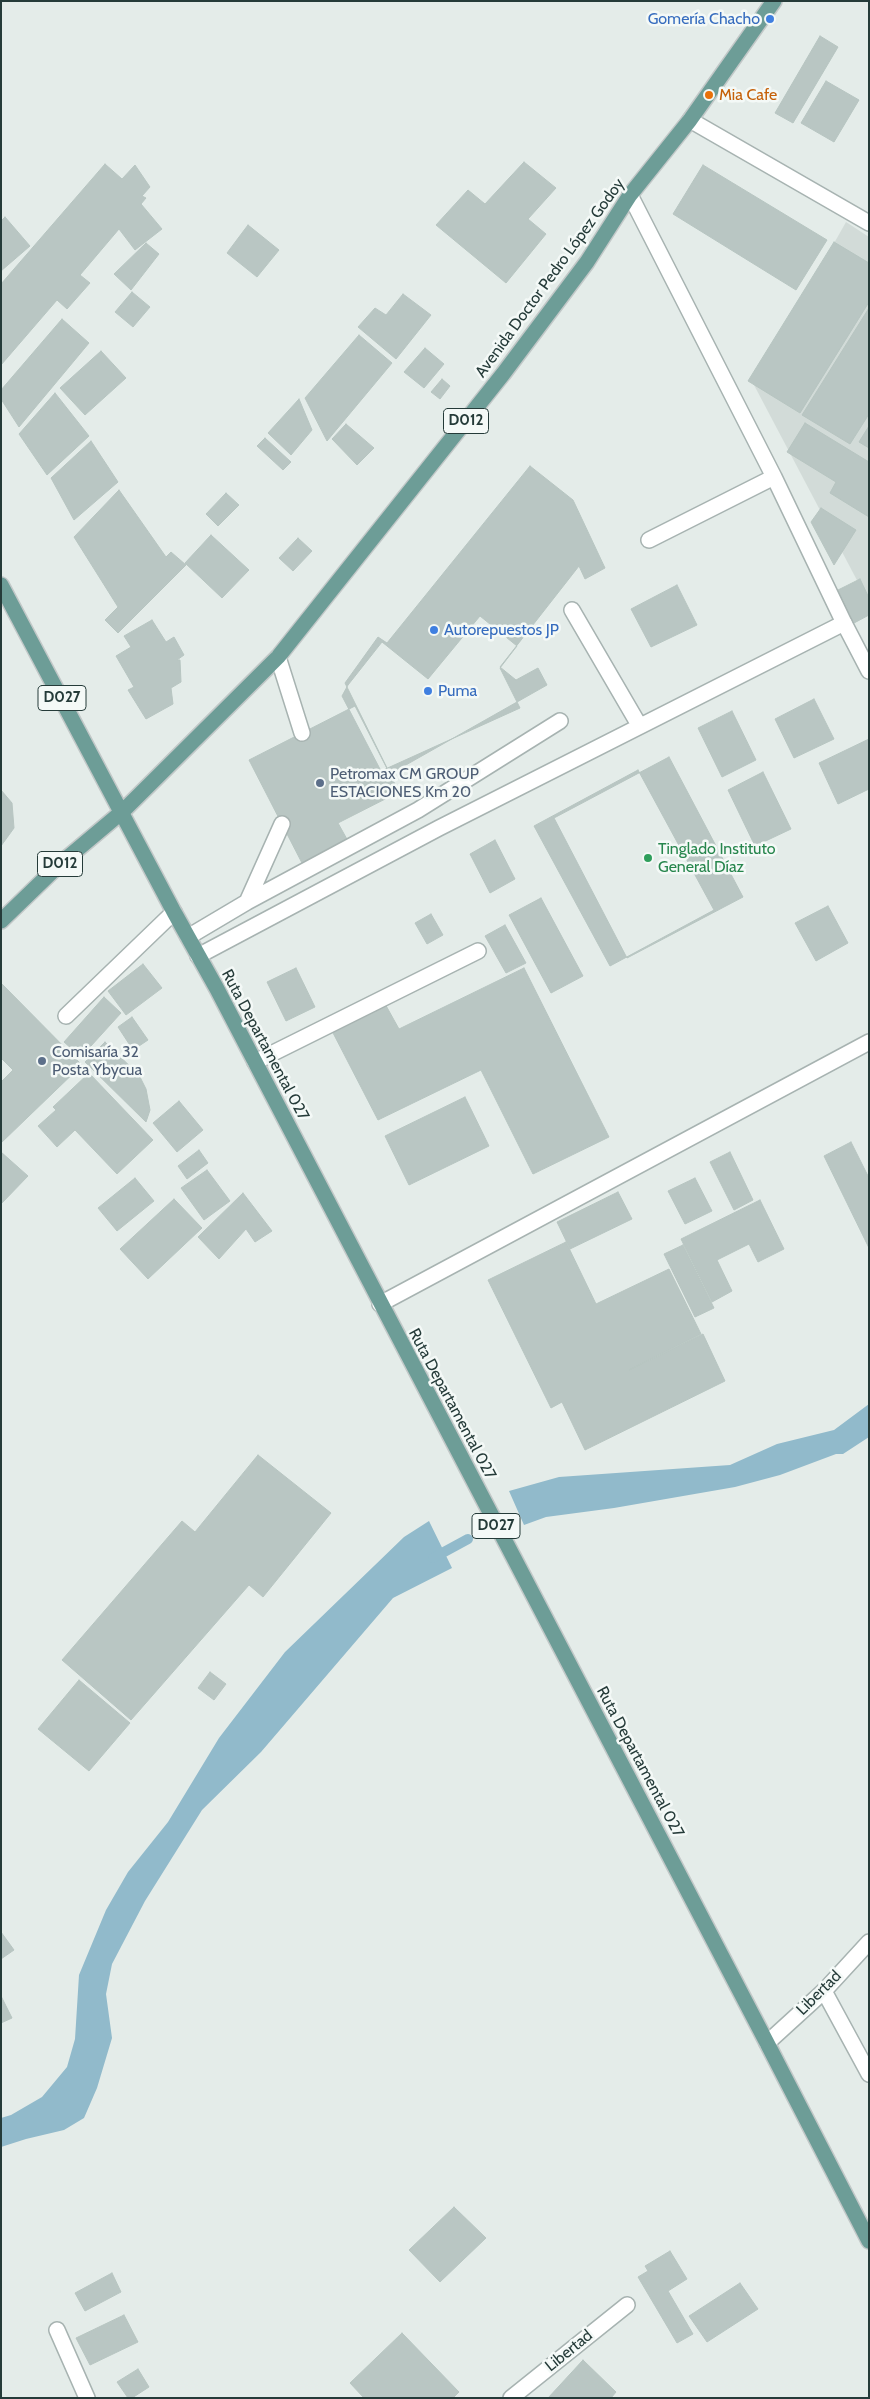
<!DOCTYPE html>
<html>
<head>
<meta charset="utf-8">
<style>
	body { margin:0 }
	#map { position:relative; width:870px; height:2399px; overflow:hidden; background:#e4ece9; font-family:Cabin,sans-serif }
	canvas { display:block }
	.frame { position:absolute; inset:0; border:2px solid #253b39; pointer-events:none }
</style>
</head>
<body>
<div id="map">
<canvas width="870" height="2399"></canvas>
<div class="frame"></div>
</div>
<script>
const ctx = document.querySelector('canvas').getContext('2d');
ctx.lineJoin = 'round';
function paint(path, color) { ctx.fillStyle = color; ctx.fill(path, 'evenodd'); }
const toPath = rows => new Path2D(rows.map(r => 'M' + r).join(''));
function strokePath(path, color, width, dash) { ctx.strokeStyle = color; ctx.lineWidth = width; ctx.lineCap = dash ? 'butt' : 'round'; ctx.setLineDash(dash || []); ctx.stroke(path); }
function drawText(font, color, halo, rows, align = 'center') {
  ctx.font = font + ' Cabin,sans-serif'; ctx.lineWidth = 5; ctx.setLineDash([]); ctx.textBaseline = 'middle'; ctx.strokeStyle = halo; ctx.fillStyle = color; for (const [text, x, y, turn = 0] of rows) {
    ctx.save(); ctx.translate(x, y); ctx.rotate((+turn || 0) * Math.PI / 180); ctx.textAlign = isNaN(turn) ? turn : align; if (halo) ctx.strokeText(text, 0, 0); ctx.fillText(text, 0, 0); ctx.restore();
  }
}
paint(toPath([
	[846,222,869,237,869,603,754,385]
]), '#d2dbd8');
paint(toPath([
	[869,1404,869,1437,843,1454,836,1454,780,1475,735,1487,614,1508,546,1517,524,1525,509,1491,559,1477,730,1465,777,1444,834,1430],
	[429,1521,452,1568,393,1598,261,1752,202,1810,145,1901,112,1964,106,1994,112,2038,97,2088,84,2118,64,2130,26,2139,1,2147,1,2118,11,2115,42,2097,67,2067,75,2039,79,1975,106,1910,128,1872,168,1822,219,1738,285,1652,404,1537]
]), '#91bacb');
strokePath(toPath([
	[433,1558,468,1539]
]), '#91bacb', 10);
const building = toPath([
	[820,36,838,47,793,123,775,113,820,36],
	[826,81,859,100,834,142,801,123,826,81],
	[524,162,556,188,528,219,546,234,506,283,436,225,468,190,485,204,524,162],
	[105,164,122,179,135,165,150,187,142,196,146,198,141,204,162,229,135,250,119,229,80,275,90,283,67,309,57,300,1,365,1,284,105,164],
	[703,165,827,240,796,290,673,214,703,165],
	[5,217,30,246,1,271,1,221,5,217],
	[248,225,279,250,257,277,227,253,248,225],
	[834,242,869,263,869,302,800,413,748,381,834,242],
	[146,243,159,254,131,290,114,274,146,243],
	[132,292,150,307,133,327,115,312,132,292],
	[403,294,431,315,396,359,358,327,375,308,386,315,403,294],
	[869,308,869,414,850,444,802,415,869,308],
	[62,319,89,343,19,427,1,399,1,390,62,319],
	[359,335,392,363,327,441,305,398,359,335],
	[425,348,444,364,424,388,404,372,425,348],
	[101,351,126,378,85,415,60,388,101,351],
	[442,379,450,386,440,399,431,392,442,379],
	[55,393,89,436,47,475,19,434,55,393],
	[299,399,312,430,291,455,268,433,299,399],
	[805,423,869,462,869,517,830,493,836,482,787,452,805,423],
	[346,424,374,448,357,465,332,439,346,424],
	[869,426,869,448,859,442,869,426],
	[265,438,291,462,283,470,257,446,265,438],
	[91,441,118,482,74,520,51,478,91,441],
	[530,466,573,500,605,568,585,579,579,566,500,667,516,680,538,668,547,685,390,774,345,683,378,637,387,643,530,466],
	[119,490,166,557,171,552,186,565,118,633,105,620,118,607,74,537,119,490],
	[226,493,239,505,218,526,206,514,226,493],
	[821,508,856,530,834,565,811,522,821,508],
	[211,535,249,570,222,598,185,563,211,535],
	[298,538,312,551,293,571,279,558,298,538],
	[860,579,869,598,869,615,854,623,838,590,860,579],
	[677,585,697,625,651,647,631,609,677,585],
	[480,616,517,646,500,668,520,708,381,771,342,696,348,685,382,642,428,679,480,616],
	[152,620,166,642,174,637,184,655,177,660,180,660,181,682,171,688,173,704,146,719,128,690,134,687,116,656,131,647,124,636,152,620],
	[814,699,834,739,794,758,775,719,814,699],
	[355,706,399,792,338,823,348,841,303,865,249,760,355,706],
	[732,711,756,760,722,777,698,728,732,711],
	[869,739,869,789,838,804,819,763,869,739],
	[669,757,743,897,627,958,554,818,669,757],
	[638,770,714,910,610,966,534,826,638,770],
	[763,772,791,829,755,846,728,790,763,772],
	[1,790,12,803,14,828,1,846,1,790],
	[495,840,515,879,490,893,470,854,495,840],
	[541,898,583,976,551,993,509,915,541,898],
	[828,906,848,943,816,961,795,923,828,906],
	[431,914,443,935,427,944,415,923,431,914],
	[505,925,526,963,506,973,485,936,505,925],
	[143,964,162,988,126,1015,108,991,143,964],
	[296,968,315,1007,286,1021,267,982,296,968],
	[524,968,609,1137,533,1174,481,1070,378,1120,331,1029,384,1002,399,1029,524,968],
	[1,983,82,1065,1,1143,1,1082,13,1070,1,1058,1,983],
	[104,997,121,1013,81,1057,64,1042,104,997],
	[132,1017,148,1040,133,1050,118,1027,132,1017],
	[105,1042,139,1075,146,1089,150,1110,146,1122,85,1062,105,1042],
	[89,1073,153,1140,117,1174,75,1130,57,1147,38,1126,56,1110,53,1107,89,1073],
	[465,1097,489,1146,409,1185,385,1136,465,1097],
	[179,1101,203,1130,177,1152,153,1123,179,1101],
	[851,1142,869,1178,869,1248,824,1156,851,1142],
	[199,1150,208,1163,187,1179,178,1166,199,1150],
	[1,1152,28,1176,1,1204,1,1152],
	[730,1152,753,1200,734,1210,710,1162,730,1152],
	[207,1170,230,1201,204,1220,181,1188,207,1170],
	[135,1178,154,1201,117,1231,98,1208,135,1178],
	[695,1178,712,1211,685,1224,668,1191,695,1178],
	[618,1192,632,1219,570,1249,557,1222,618,1192],
	[243,1193,272,1231,255,1242,246,1229,219,1259,198,1237,243,1193],
	[174,1199,202,1228,148,1279,120,1249,174,1199],
	[760,1200,784,1249,758,1262,749,1244,717,1260,732,1291,712,1302,681,1239,760,1200],
	[566,1242,596,1304,669,1269,701,1334,629,1370,703,1334,725,1381,585,1450,562,1402,551,1408,488,1280,566,1242],
	[683,1245,714,1308,695,1317,664,1254,683,1245],
	[258,1455,331,1513,263,1597,249,1585,131,1720,62,1660,182,1521,195,1532,258,1455],
	[210,1672,226,1684,214,1700,198,1688,210,1672],
	[79,1680,130,1723,89,1771,38,1729,79,1680],
	[1,1932,14,1950,1,1959,1,1932],
	[1,1996,12,2018,1,2023,1,1996],
	[454,2207,486,2238,440,2282,409,2250,454,2207],
	[670,2251,687,2279,668,2291,693,2334,677,2343,638,2277,648,2271,645,2266,670,2251],
	[112,2273,121,2292,85,2311,75,2293,112,2273],
	[740,2283,758,2309,707,2342,689,2316,740,2283],
	[124,2315,138,2342,90,2365,76,2338,124,2315],
	[402,2333,459,2392,453,2398,364,2398,350,2383,402,2333],
	[583,2360,616,2392,611,2398,548,2398,583,2360],
	[138,2369,149,2387,132,2398,128,2398,117,2382,138,2369]
]);
paint(building, '#b9c6c3');
strokePath(building, '#b7c5c1', 1);
const service = toPath([
	[649,540,774,477],
	[572,610,639,725],
	[278,657,302,733],
	[247,902,282,824],
	[188,937,247,902,418,810,560,721],
	[198,956,439,828,844,623,774,477,630,195],
	[66,1016,174,912],
	[255,1062,478,951],
	[824,1991,869,2074]
]);
const minor = toPath([
	[690,120,869,223],
	[844,623,869,671],
	[380,1304,869,1042],
	[767,2043,824,1991,869,1942],
	[57,2330,87,2398],
	[511,2398,627,2305]
]);
const primary = toPath([
	[1,585,174,912,217,989,767,2043,869,2241],
	[1,921,60,864,123,811,278,657,503,374,587,262,630,195,690,120,774,1]
]);
strokePath(service, '#a7b3b1', 18);
strokePath(minor, '#a7b3b1', 18);
strokePath(primary, '#c2c8c8', 18);
strokePath(service, '#fff', 15);
strokePath(minor, '#fff', 15);
strokePath(primary, '#6d9d97', 15);
for (const [x, y, r, color] of [
	[770,19,5,"#3f7fe0"],
	[709,95,5,"#e8710a"],
	[434,630,5,"#3f7fe0"],
	[428,691,5,"#3f7fe0"],
	[320,783,5,"#5c6f8a"],
	[648,858,5,"#2e9e5b"],
	[42,1061,5,"#5c6f8a"]
]) { const dot = new Path2D(); dot.arc(x, y, r, 0, 2 * Math.PI); ctx.fillStyle = color; ctx.fill(dot); strokePath(dot, '#f4f9f7', 2); }
for (const [x, y, w] of [
	[466,421,45],
	[62,698,48],
	[60,864,45],
	[496,1526,48]
]) { const box = new Path2D(); box.roundRect(x - w / 2, y - 12.5, w, 25, 4); ctx.fillStyle = '#f4f9f7'; ctx.fill(box); strokePath(box, '#253b39', 1); }
drawText('bold 15px', '#253b39', null, [
	["D012",466,421],
	["D027",62,698],
	["D012",60,864],
	["D027",496,1526]
]);
drawText('16px', '#366cbe', '#f4f9f7', [
	["Gomería Chacho",760,19,"right"],
	["Autorepuestos JP",444,630],
	["Puma",438,691]
], 'left');
drawText('16px', '#c56008', '#f4f9f7', [
	["Mia Cafe",719,95]
], 'left');
drawText('16px', '#253b39', '#f4f9f7', [
	["Avenida Doctor Pedro López Godoy",550,278,-54],
	["Ruta Departamental 027",265,1045,62],
	["Ruta Departamental 027",452,1404,62],
	["Ruta Departamental 027",640,1762,62],
	["Libertad",819,1993,-45],
	["Libertad",569,2351,-39]
]);
drawText('16px', '#4e5e75', '#f4f9f7', [
	["Petromax CM GROUP",330,774],
	["ESTACIONES Km 20",330,792],
	["Comisaría 32",52,1052],
	["Posta Ybycua",52,1070]
], 'left');
drawText('16px', '#27864d', '#f4f9f7', [
	["Tinglado Instituto",658,849],
	["General Díaz",658,867]
], 'left');
</script>
</body>
</html>
